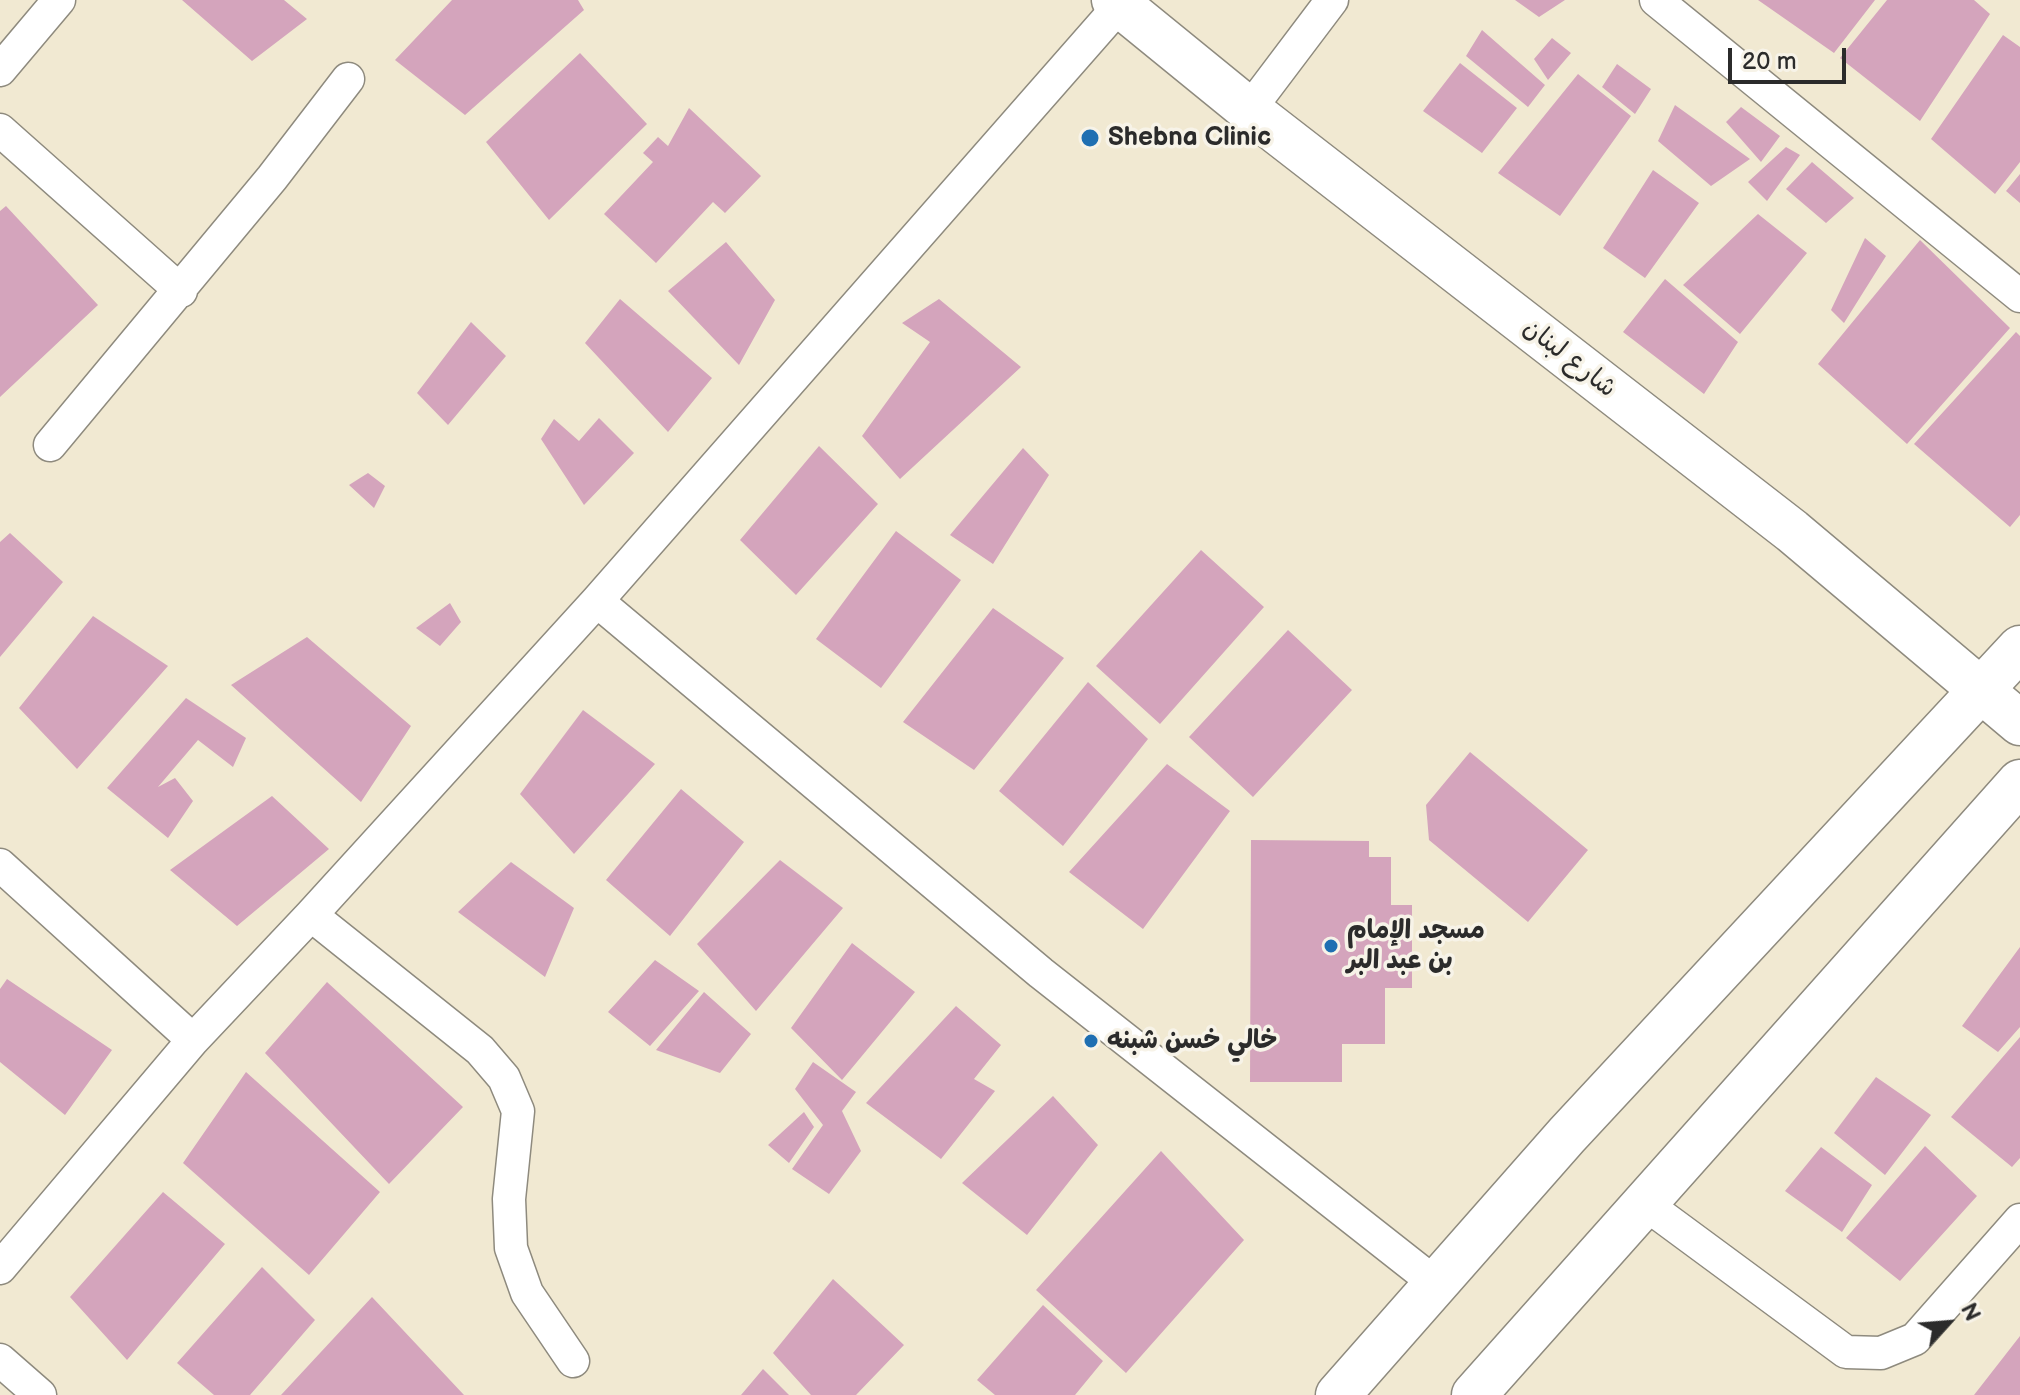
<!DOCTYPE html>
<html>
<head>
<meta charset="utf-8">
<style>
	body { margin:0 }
	#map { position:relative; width:2020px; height:1395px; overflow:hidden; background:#f1e9d2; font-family:"Balsamiq Sans",sans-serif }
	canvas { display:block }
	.north { position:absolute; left:1908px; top:1283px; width:80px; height:80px; -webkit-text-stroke:6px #f7f3e8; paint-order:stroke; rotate:64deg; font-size:22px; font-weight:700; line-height:32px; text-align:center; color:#2b2b2b }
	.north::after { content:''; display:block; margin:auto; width:28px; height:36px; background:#2b2b2b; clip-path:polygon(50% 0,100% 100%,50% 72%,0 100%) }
	.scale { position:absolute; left:1728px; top:48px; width:118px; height:36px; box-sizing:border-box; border:4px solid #2b2b2b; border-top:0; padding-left:10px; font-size:24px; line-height:28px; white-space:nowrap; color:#2b2b2b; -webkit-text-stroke:6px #f7f3e8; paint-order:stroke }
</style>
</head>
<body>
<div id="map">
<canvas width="2020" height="1395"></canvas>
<div class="north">N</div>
<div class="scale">20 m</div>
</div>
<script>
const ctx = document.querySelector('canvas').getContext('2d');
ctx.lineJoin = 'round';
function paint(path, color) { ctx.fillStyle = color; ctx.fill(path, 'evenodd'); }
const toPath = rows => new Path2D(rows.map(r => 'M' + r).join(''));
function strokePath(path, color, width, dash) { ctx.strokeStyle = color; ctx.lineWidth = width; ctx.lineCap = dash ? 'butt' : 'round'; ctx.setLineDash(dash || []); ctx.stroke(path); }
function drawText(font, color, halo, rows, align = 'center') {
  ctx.font = font + ' "Balsamiq Sans","Playpen Sans Arabic",sans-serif'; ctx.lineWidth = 7; ctx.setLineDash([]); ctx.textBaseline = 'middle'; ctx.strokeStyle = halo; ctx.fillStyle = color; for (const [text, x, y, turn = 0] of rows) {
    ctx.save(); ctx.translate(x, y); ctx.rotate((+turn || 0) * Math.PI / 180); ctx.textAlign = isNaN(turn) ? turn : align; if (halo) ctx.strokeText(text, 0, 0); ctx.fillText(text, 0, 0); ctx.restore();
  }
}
paint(toPath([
	[182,0,284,0,307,19,252,61],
	[452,0,578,0,584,10,465,115,395,60],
	[1515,0,1565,0,1539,17],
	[1758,0,1875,0,1834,53],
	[1887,0,1974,0,1990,14,1920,121,1840,58],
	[1482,30,1545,85,1528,107,1466,56],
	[2003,35,2020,47,2020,162,1995,194,1931,139],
	[1552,38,1571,53,1548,80,1534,59],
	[580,53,647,124,549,220,486,142],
	[1460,63,1517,108,1482,153,1423,111],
	[1617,64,1651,89,1635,114,1602,87],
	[1578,74,1631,116,1560,216,1498,173],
	[1675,105,1750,159,1711,186,1658,141],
	[1741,107,1780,136,1761,162,1726,122],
	[689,108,761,176,725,213,713,202,656,263,604,214,653,162,643,153,658,137,668,146],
	[1786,147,1800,155,1767,201,1748,182],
	[1812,162,1854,198,1826,223,1786,189],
	[1653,170,1699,203,1645,278,1603,248],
	[2020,174,2020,203,2006,191],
	[6,206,98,305,0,397,0,211],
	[1758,214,1807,253,1740,334,1683,285],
	[1865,238,1886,256,1844,323,1831,310],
	[1920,240,2010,328,1907,444,1818,364],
	[726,242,775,300,739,365,668,291],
	[1665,279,1738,342,1704,394,1623,332],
	[620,299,712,378,668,432,585,343],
	[939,299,1021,367,900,479,862,436,930,342,902,323],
	[471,322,506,356,448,425,417,393],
	[2016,332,2020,336,2020,515,2010,527,1914,444],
	[599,418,634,453,584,505,541,439,554,419,579,441],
	[819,446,878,504,796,595,740,540],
	[1023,448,1049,475,993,564,950,535],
	[368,473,385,486,374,508,349,485],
	[896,531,961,580,881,688,816,639],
	[10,533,63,582,0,657,0,542],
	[1201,550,1264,607,1160,724,1096,666],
	[450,603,461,622,440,646,416,628],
	[993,608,1064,658,974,770,903,722],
	[93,616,168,666,77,769,19,708],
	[1288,630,1352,690,1253,797,1189,737],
	[307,637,411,726,361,802,231,685],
	[1088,682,1148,739,1063,846,999,791],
	[186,698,246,738,233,767,198,740,158,787,175,778,193,801,168,838,107,788],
	[583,710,655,764,574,854,520,794],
	[1470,752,1588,850,1528,922,1429,840,1426,805],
	[1167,764,1230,811,1143,929,1069,872],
	[681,789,744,842,670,936,606,880],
	[272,796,329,849,237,926,170,870],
	[1251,840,1369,841,1369,857,1391,857,1391,905,1412,905,1412,988,1385,988,1385,1044,1342,1044,1342,1082,1250,1082],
	[780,860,843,908,756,1011,697,944],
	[511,862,574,908,545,977,458,912],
	[852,943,915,992,842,1080,791,1028],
	[2020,947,2020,1027,1998,1052,1962,1026],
	[655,960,699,991,650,1046,608,1012],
	[7,979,112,1050,65,1115,0,1062,0,989],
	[327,982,463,1107,389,1184,265,1053],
	[704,992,751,1034,720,1073,656,1050],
	[956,1006,1001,1045,974,1079,995,1091,941,1159,866,1103],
	[2020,1037,2020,1158,2012,1167,1951,1117],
	[813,1062,856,1092,842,1111,861,1151,829,1194,792,1169,823,1125,795,1089],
	[246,1072,380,1192,309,1275,183,1163],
	[1876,1077,1931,1115,1885,1175,1834,1133],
	[1053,1096,1098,1145,1027,1235,962,1183],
	[804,1112,814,1127,789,1163,768,1145],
	[1925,1146,1977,1196,1900,1281,1846,1238],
	[1821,1147,1872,1185,1842,1232,1785,1191],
	[1161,1151,1244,1240,1126,1373,1036,1290],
	[163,1192,225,1244,127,1360,70,1297],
	[262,1267,315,1320,250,1395,214,1395,177,1363],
	[833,1279,904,1345,856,1395,811,1395,773,1353],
	[372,1297,464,1395,281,1395],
	[1043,1305,1103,1361,1075,1395,995,1395,977,1380],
	[2020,1336,2020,1395,1974,1395],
	[763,1369,789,1395,741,1395]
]), '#d4a4bc');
const street = toPath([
	[1656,0,2020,296],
	[0,70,59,0],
	[1249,110,1332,0],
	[0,130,181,291],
	[50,445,272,178,348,79],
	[597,601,1041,973,1435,1283],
	[0,865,193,1040,311,915,597,601,1120,5],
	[311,915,480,1050,504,1078,518,1111,509,1199,511,1248,527,1293,573,1361],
	[1644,1203,1846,1352,1881,1353,1915,1339,2020,1220],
	[0,1268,193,1040],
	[0,1360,40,1395]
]);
const secondary = toPath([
	[1114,0,1249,110,1792,531,2020,723]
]);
const primary = toPath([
	[1338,1395,1567,1135,2020,648],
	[1474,1395,2020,782]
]);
strokePath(street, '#8e8a7e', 35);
strokePath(secondary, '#8e8a7e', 47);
strokePath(primary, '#8e8a7e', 47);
strokePath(street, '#fff', 32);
strokePath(secondary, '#fff', 44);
strokePath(primary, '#fff', 44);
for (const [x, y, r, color] of [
	[1090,138,10,"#1f6fb2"],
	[1331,946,8,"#1f6fb2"],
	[1091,1041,8,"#1f6fb2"]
]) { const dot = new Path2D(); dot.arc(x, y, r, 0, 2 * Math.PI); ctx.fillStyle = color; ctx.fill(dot); strokePath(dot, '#f7f3e8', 3); }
drawText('bold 26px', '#2b2b2b', '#f7f3e8', [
	["Shebna Clinic",1108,138],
	["مسجد الإمام",1347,931],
	["بن عبد البر",1347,961],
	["خالي خسن شبنه",1107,1041]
], 'left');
drawText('26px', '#2b2b2b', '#f7f3e8', [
	["شارع لبنان",1569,359,38]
]);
</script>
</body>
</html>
